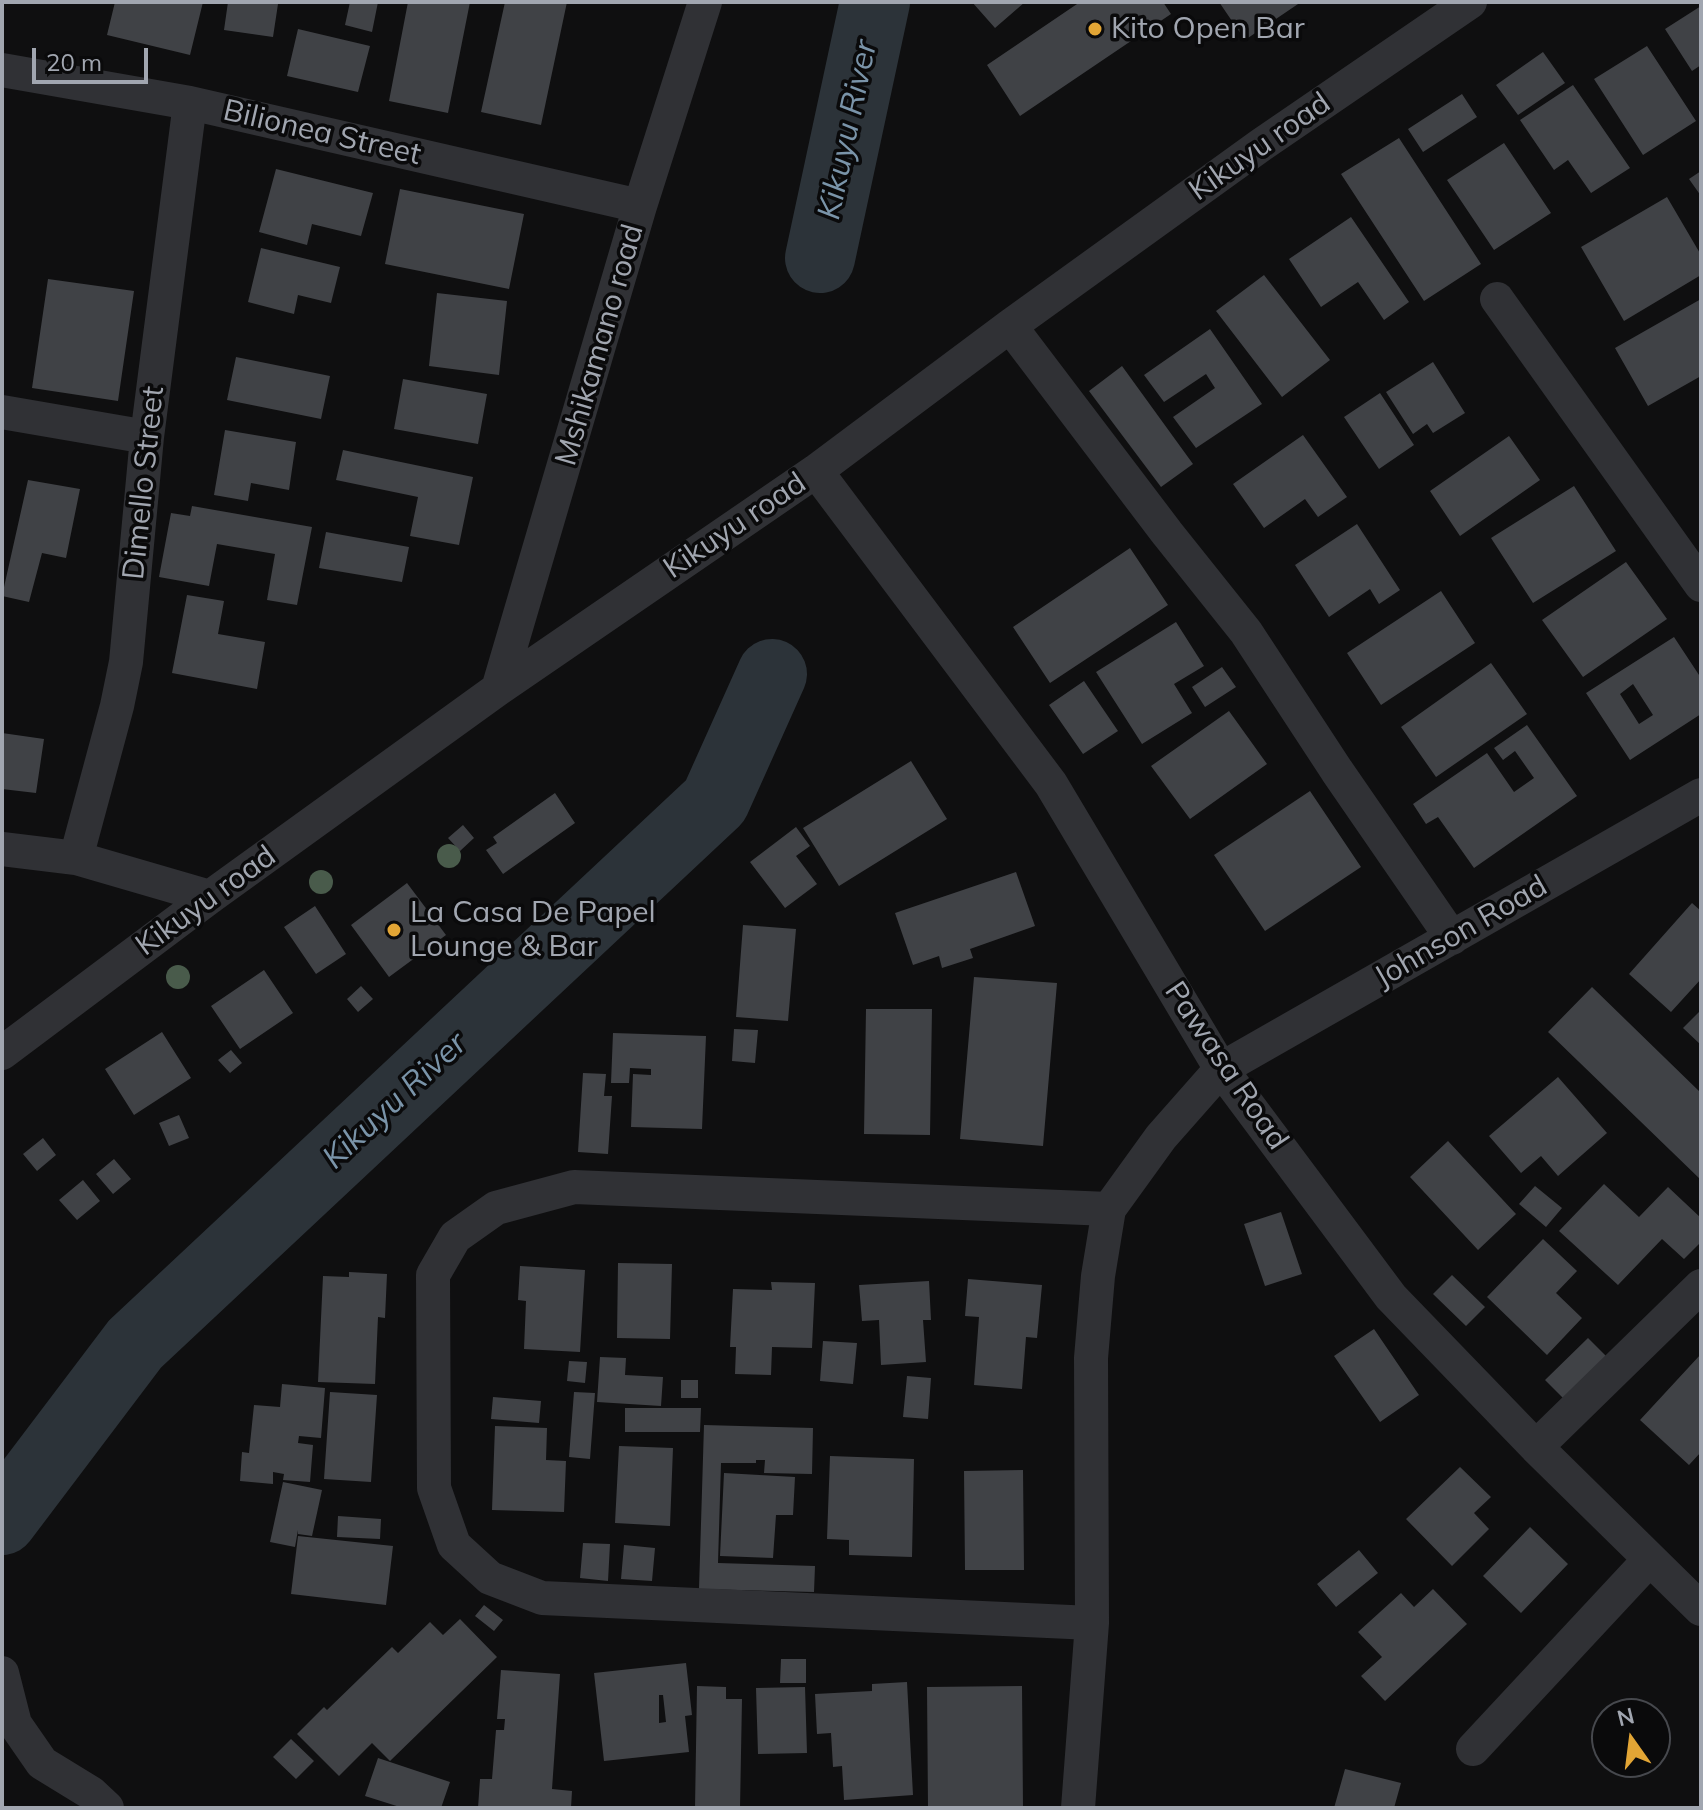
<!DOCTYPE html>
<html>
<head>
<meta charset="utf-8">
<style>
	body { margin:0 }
	#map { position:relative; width:1703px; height:1810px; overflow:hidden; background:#0f0f10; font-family:Mulish,sans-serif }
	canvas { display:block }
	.frame { position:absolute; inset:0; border:4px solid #a1a6b0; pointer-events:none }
	.north { position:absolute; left:1591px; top:1698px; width:80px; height:80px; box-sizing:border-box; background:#0a0a0b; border:2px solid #46484d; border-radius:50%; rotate:346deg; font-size:22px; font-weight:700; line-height:32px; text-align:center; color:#a1a6b0 }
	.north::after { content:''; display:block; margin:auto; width:28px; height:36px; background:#e2a535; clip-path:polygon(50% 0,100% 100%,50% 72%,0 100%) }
	.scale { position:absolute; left:32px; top:48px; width:116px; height:36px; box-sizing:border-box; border:4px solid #a1a6b0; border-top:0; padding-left:10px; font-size:24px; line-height:28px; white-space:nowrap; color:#a1a6b0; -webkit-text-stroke:6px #0a0a0b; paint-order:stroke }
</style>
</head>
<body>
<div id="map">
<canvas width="1703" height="1810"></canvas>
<div class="frame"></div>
<div class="north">N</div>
<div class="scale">20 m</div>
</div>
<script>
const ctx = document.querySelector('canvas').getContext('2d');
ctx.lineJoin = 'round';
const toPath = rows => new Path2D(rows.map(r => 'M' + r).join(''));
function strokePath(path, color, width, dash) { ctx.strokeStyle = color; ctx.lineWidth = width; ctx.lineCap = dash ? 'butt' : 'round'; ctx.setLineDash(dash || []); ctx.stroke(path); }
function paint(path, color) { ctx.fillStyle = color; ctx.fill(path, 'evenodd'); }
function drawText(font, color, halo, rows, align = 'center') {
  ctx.font = font + ' Mulish,sans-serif'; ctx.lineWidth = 7; ctx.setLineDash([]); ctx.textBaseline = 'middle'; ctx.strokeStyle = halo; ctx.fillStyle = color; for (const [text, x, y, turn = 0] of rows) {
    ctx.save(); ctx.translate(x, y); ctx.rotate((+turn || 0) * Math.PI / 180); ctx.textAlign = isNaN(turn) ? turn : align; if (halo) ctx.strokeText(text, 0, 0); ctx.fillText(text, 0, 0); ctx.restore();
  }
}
strokePath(toPath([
	[820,258,875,2],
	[2,1520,135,1344,715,801,772,674]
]), '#2c3339', 70);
paint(toPath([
	[115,2,203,2,190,55,107,35],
	[228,2,275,2,278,4,273,37,224,30],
	[350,2,378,2,372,32,345,25],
	[408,2,470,2,448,113,389,101],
	[505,2,567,2,541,125,481,112],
	[972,2,1025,2,995,28],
	[1080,2,1163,2,1171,14,1020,116,987,65],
	[1219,2,1301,2,1245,40],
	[1701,6,1701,65,1692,71,1665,29],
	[298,29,370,46,358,92,287,76],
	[1647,46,1696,121,1643,155,1594,79],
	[1543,52,1565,83,1518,115,1496,85],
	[1573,85,1630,168,1591,193,1568,160,1554,170,1520,120],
	[1462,94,1477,117,1423,152,1408,129],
	[1399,138,1481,264,1424,301,1341,174],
	[1504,143,1551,213,1494,250,1447,180],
	[276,169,373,193,361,236,312,224,307,245,259,232],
	[1701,171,1701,196,1689,179],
	[400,189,524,214,509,289,385,264],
	[1667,197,1701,255,1701,275,1624,321,1581,247],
	[1351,217,1409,302,1384,320,1358,282,1321,307,1289,259],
	[261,248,340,267,331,303,298,295,294,314,248,302],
	[1264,275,1330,360,1282,397,1216,311],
	[48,279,134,291,118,401,32,388],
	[437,293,507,301,499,375,429,366],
	[1701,299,1701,376,1648,406,1615,348],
	[1210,329,1262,404,1196,448,1173,417,1215,388,1206,374,1164,402,1144,375],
	[236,357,330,376,321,419,227,400],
	[1433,362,1465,413,1433,433,1427,424,1413,434,1386,392],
	[1122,366,1193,464,1161,487,1089,391],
	[403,379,487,394,478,444,394,429],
	[1380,393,1414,445,1379,469,1344,417],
	[225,430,296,442,289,490,251,483,248,501,214,495],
	[1303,435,1347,497,1318,517,1305,499,1264,528,1233,484],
	[1509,436,1540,480,1460,536,1430,491],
	[343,450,473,477,459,545,410,536,418,497,336,480],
	[28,480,80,489,66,558,42,553,29,602,2,596],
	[1574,486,1616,551,1533,603,1491,538],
	[192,506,312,527,297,605,267,600,275,554,217,544,209,586,159,577,171,513,190,516],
	[1357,524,1400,590,1379,604,1370,589,1329,617,1295,565],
	[326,532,409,547,402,582,319,568],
	[1130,548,1168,605,1050,683,1013,627],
	[1626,562,1667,619,1583,677,1542,620],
	[1441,591,1475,643,1381,705,1347,653],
	[187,595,224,601,218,634,265,642,257,689,172,673],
	[1176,622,1204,666,1174,684,1192,713,1142,744,1096,672],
	[1674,637,1701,678,1701,714,1630,760,1586,693],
	[1633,684,1653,715,1639,724,1620,694],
	[1491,663,1527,714,1436,777,1401,727],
	[1222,667,1236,687,1205,707,1192,687],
	[1084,681,1118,731,1083,754,1049,705],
	[1229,711,1267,764,1190,819,1151,766],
	[1527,725,1577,796,1474,868,1438,817,1426,824,1413,804,1487,753,1514,792,1534,778,1515,751,1503,760,1494,748],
	[2,733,44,739,36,793,2,789],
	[911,761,947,819,839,886,803,828],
	[1310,791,1361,867,1265,931,1214,855],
	[555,793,575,823,503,874,486,850,497,843,493,837],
	[463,825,474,838,460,851,448,838],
	[796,827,810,846,796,856,817,884,785,908,750,862],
	[1016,872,1035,926,970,949,973,958,942,968,939,956,913,965,895,913],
	[407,883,446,935,389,977,351,925],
	[1692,903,1701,911,1701,979,1671,1012,1629,974],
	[315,906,346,954,316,974,284,927],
	[743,925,796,929,788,1021,736,1017],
	[264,970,293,1013,240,1049,211,1006],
	[974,977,1057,983,1043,1146,960,1139],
	[361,986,373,999,358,1012,347,999],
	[1592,987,1701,1093,1701,1180,1548,1032],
	[866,1009,932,1009,930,1135,864,1134],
	[1701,1010,1701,1045,1683,1028],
	[734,1029,758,1030,755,1063,732,1061],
	[162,1032,191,1078,134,1115,105,1069],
	[613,1033,706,1036,702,1129,631,1127,633,1074,651,1075,651,1069,630,1068,629,1083,611,1083],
	[231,1050,242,1063,230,1073,218,1060],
	[583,1073,606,1074,604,1096,612,1096,608,1154,578,1152],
	[1558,1077,1607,1133,1558,1176,1541,1156,1521,1173,1489,1136],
	[179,1115,189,1138,169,1146,159,1123],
	[43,1138,56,1155,37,1171,23,1154],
	[1448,1141,1516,1214,1478,1250,1410,1177],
	[114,1159,131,1179,113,1194,96,1174],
	[83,1180,100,1201,77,1220,59,1200],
	[1604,1184,1639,1217,1668,1187,1701,1218,1701,1242,1684,1259,1662,1239,1618,1285,1559,1231],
	[1535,1186,1562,1208,1546,1227,1519,1204],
	[1281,1212,1302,1274,1265,1286,1244,1224],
	[1543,1239,1577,1271,1556,1293,1582,1318,1547,1355,1487,1297],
	[618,1263,672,1264,670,1339,617,1338],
	[520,1266,585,1270,580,1352,524,1349,526,1301,518,1300],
	[349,1272,387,1274,385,1318,378,1317,375,1384,318,1382,323,1276,349,1277],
	[1452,1275,1485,1307,1466,1326,1433,1294],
	[968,1279,1042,1285,1037,1338,1026,1337,1022,1389,974,1385,979,1317,965,1316],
	[929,1281,931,1320,923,1320,926,1362,881,1365,879,1320,862,1321,859,1285],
	[771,1282,815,1283,812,1348,772,1347,771,1375,735,1374,736,1347,730,1347,733,1289,772,1290],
	[1374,1329,1419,1395,1380,1422,1334,1356],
	[1588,1338,1609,1359,1566,1401,1545,1380],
	[823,1341,857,1343,853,1384,820,1381],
	[1701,1354,1701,1452,1689,1465,1640,1420],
	[600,1357,626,1358,625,1375,663,1377,661,1406,597,1402],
	[569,1361,587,1362,585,1383,567,1381],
	[907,1376,931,1378,928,1419,903,1417],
	[681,1380,698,1380,698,1398,681,1398],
	[282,1384,325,1388,321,1438,299,1436,298,1443,313,1445,310,1482,283,1480,284,1474,273,1472,273,1484,240,1481,242,1452,249,1453,254,1405,280,1407],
	[330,1392,377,1395,371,1482,324,1479],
	[574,1392,595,1393,590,1459,569,1457],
	[493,1397,541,1401,539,1423,491,1419],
	[625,1408,701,1408,700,1432,625,1432],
	[704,1425,813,1428,812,1474,764,1473,765,1460,756,1460,756,1463,721,1463,718,1563,815,1566,814,1592,699,1589],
	[495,1426,547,1428,546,1460,566,1461,564,1512,492,1510],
	[619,1446,673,1448,670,1526,615,1523],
	[830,1456,914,1459,912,1557,849,1555,849,1540,827,1539],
	[1460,1467,1491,1497,1474,1513,1489,1529,1452,1566,1406,1519],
	[1023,1470,1024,1570,965,1570,964,1471],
	[724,1473,795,1477,793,1515,776,1515,773,1558,720,1556],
	[283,1482,322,1490,312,1536,298,1534,298,1530,295,1547,270,1542],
	[338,1516,381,1519,380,1539,337,1537],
	[1530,1527,1568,1564,1521,1613,1483,1576],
	[298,1536,393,1546,386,1605,291,1594],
	[583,1543,610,1544,608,1581,580,1578],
	[624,1545,655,1548,652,1581,621,1579],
	[1359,1550,1378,1573,1336,1607,1317,1584],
	[1433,1589,1467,1624,1385,1701,1361,1676,1382,1657,1358,1632,1401,1593,1414,1607],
	[484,1605,503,1620,494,1631,475,1616],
	[460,1619,497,1657,390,1761,372,1743,339,1776,297,1734,324,1707,327,1710,392,1647,398,1653,430,1622,443,1635],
	[781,1659,806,1659,806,1683,780,1683],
	[686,1663,692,1715,685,1716,689,1752,604,1761,594,1673],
	[659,1695,663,1695,666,1722,659,1723],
	[501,1670,560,1674,552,1789,572,1791,571,1808,478,1808,480,1779,492,1779,496,1730,504,1730,505,1719,497,1719],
	[907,1682,913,1795,844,1800,842,1766,833,1767,831,1733,817,1734,815,1694,872,1691,872,1684],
	[697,1686,726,1687,726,1699,742,1699,740,1808,695,1808],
	[1022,1686,1023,1808,928,1808,927,1687],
	[805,1687,807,1753,758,1754,756,1688],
	[291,1739,314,1761,296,1779,273,1757],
	[378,1758,450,1782,441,1808,403,1808,365,1796],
	[1345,1769,1401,1783,1394,1808,1334,1808]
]), '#404246');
strokePath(toPath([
	[2,70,190,103,640,206],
	[1497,299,1701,585],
	[1010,326,1167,533,1246,632,1337,771,1452,938],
	[2,412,147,437],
	[816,471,1051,784,1221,1069,1391,1297,1536,1447,1701,1609],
	[498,689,640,206,705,2],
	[2,849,76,858,210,897],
	[76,858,117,706,126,662,147,437,190,103],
	[2,1053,210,897,498,689,816,471,1010,326,1261,145,1470,2],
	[1536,1447,1701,1286],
	[1092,1623,542,1598,490,1578,454,1545,434,1488,433,1275,455,1237,496,1208,574,1187,1109,1209],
	[2,1673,15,1724,42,1763,91,1793,107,1808],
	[1473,1749,1650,1559],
	[1078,1808,1092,1623,1091,1358,1098,1276,1109,1209,1161,1137,1221,1069,1701,795]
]), '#303135', 34);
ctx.fillStyle = '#495b4b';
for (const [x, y] of [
	[449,856],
	[321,882],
	[178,977]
]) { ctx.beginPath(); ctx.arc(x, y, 12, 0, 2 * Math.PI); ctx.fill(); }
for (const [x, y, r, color] of [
	[1095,29,8,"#e2a535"],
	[394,930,8,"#e2a535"]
]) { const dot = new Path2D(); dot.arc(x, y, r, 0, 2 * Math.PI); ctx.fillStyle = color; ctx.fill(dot); strokePath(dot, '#0a0a0b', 3); }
drawText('30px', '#a1a6b0', '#0a0a0b', [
	["Kito Open Bar",1111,29],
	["La Casa De Papel",410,913],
	["Lounge & Bar",410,947]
], 'left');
drawText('30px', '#a1a6b0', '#0a0a0b', [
	["Bilionea Street",322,133,13],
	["Kikuyu road",1260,147,-35],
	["Mshikamano road",600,345,-74],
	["Dimello Street",144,483,-84],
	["Kikuyu road",735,526,-34],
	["Kikuyu road",206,901,-36],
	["Johnson Road",1461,932,-30],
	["Pawasa Road",1226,1066,56]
]);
drawText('italic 32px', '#7a94a9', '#0a0a0b', [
	["Kikuyu River",848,130,-78],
	["Kikuyu River",395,1101,-43]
]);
</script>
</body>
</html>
